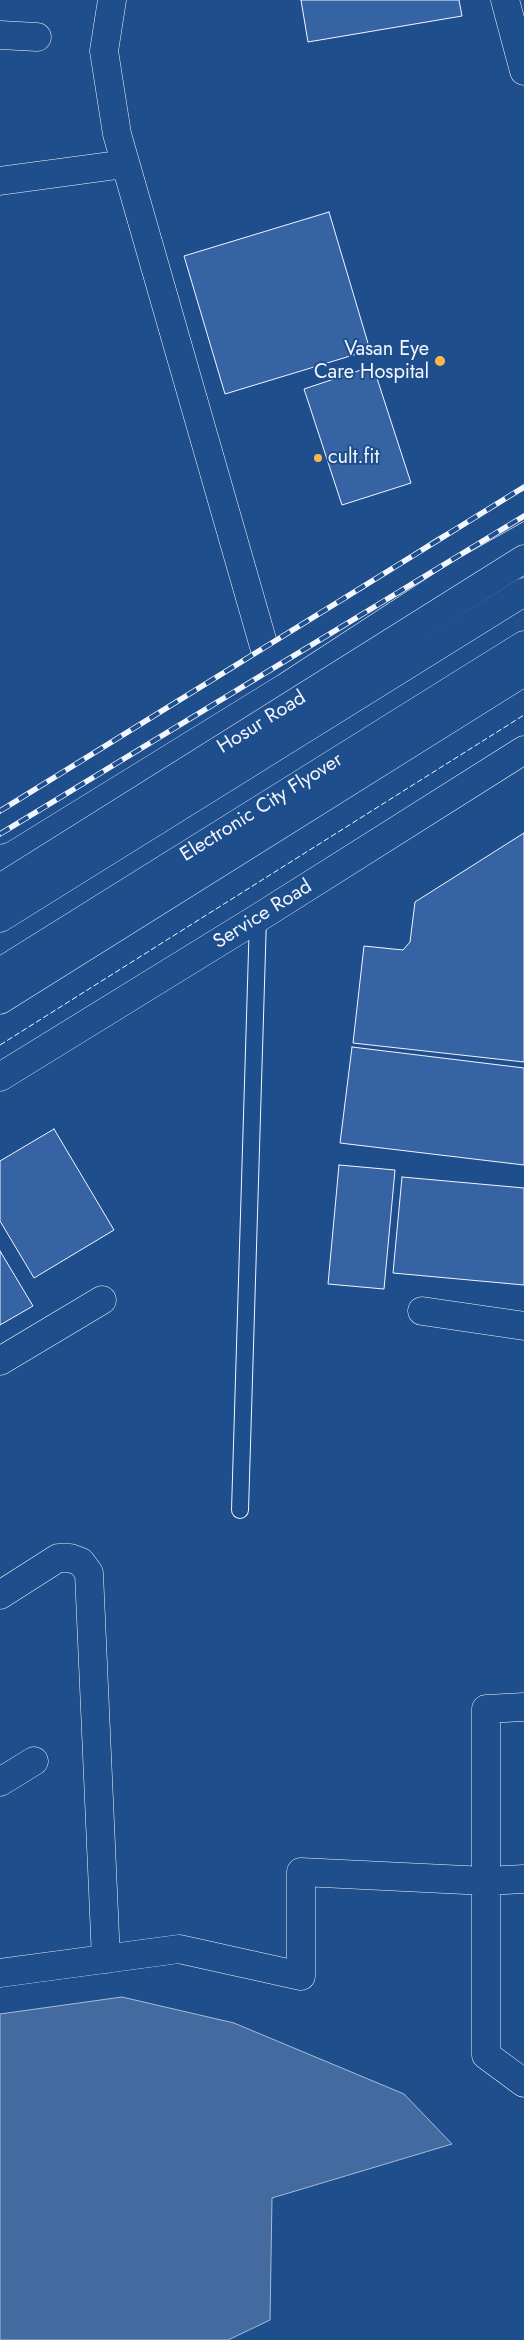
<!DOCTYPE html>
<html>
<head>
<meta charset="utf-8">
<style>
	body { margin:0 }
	canvas { display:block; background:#1f4e8c }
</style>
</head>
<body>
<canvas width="524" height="2340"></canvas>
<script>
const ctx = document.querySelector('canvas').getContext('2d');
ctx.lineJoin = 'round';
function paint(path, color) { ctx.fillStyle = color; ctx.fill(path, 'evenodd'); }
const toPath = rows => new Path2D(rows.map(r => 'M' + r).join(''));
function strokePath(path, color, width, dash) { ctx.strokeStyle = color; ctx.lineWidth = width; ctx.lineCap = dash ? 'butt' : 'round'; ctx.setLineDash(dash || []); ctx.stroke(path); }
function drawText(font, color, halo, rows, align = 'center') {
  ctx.font = font + ' Jost,sans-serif'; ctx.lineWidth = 4; ctx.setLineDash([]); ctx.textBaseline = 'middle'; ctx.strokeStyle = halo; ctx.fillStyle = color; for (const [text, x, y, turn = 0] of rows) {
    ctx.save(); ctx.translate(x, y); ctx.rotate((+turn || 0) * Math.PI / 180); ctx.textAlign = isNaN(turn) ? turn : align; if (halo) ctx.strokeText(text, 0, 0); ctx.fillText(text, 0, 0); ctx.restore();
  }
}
const water = toPath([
	[122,1997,234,2023,404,2094,452,2144,272,2198,270,2320,228,2340,0,2340,0,2014,122,1997]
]);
paint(water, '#446ba0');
strokePath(water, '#a8bbd7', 1);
const building = toPath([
	[301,0,459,0,462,16,308,42,301,0],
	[329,212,370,350,225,394,184,256,329,212],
	[373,366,411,483,342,505,304,389,373,366],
	[524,833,524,1062,353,1043,364,946,403,950,410,942,415,902,524,833],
	[352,1047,524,1068,524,1165,340,1143,352,1047],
	[54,1129,114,1230,34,1278,0,1221,0,1161,54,1129],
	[339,1165,395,1170,384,1289,328,1284,339,1165],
	[402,1177,524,1188,524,1285,393,1273,402,1177],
	[0,1251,33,1306,0,1325,0,1251]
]);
paint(building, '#3563a3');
strokePath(building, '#f2f6ff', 1);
const service = toPath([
	[240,1510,258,918]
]);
const minor = toPath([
	[112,0,104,51,117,134,269,664],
	[505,0,524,71],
	[0,35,37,37],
	[0,181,125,164],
	[422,1311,524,1326],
	[0,1361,102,1300],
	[0,1595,58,1558,70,1558,81,1562,89,1573,106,1959],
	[524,1707,486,1709,486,1881,524,1879],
	[0,1782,34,1761],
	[0,1973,179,1949,301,1976,301,1872,486,1881,486,2055,524,2083]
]);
const tertiary = toPath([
	[0,830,269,664,444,550,524,505],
	[0,1077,258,918,524,750]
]);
const trunk = toPath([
	[0,888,524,559],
	[0,1000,524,672]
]);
const motorway = toPath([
	[0,918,524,592],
	[0,972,524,645]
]);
strokePath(service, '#f2f6ff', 18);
strokePath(minor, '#f2f6ff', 29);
strokePath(tertiary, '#f2f6ff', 29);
strokePath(trunk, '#f2f6ff', 29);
strokePath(motorway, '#f2f6ff', 29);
strokePath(service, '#1f4e8c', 16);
strokePath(minor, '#1f4e8c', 28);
strokePath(tertiary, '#1f4e8c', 28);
strokePath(trunk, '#1f4e8c', 28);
strokePath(motorway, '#1f4e8c', 28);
const rail = toPath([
	[0,811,524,487],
	[0,834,524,516]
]);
strokePath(rail, '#f2f6ff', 5.5);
strokePath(rail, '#1f4e8c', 4, [11]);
strokePath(toPath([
	[0,1045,524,715]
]), '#f2f6ff', 1, [6, 2.5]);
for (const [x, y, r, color] of [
	[440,361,6,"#ffb74d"],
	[318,458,5,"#ffb74d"]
]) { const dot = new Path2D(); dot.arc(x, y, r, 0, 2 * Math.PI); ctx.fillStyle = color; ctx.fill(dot); strokePath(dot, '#1f4e8c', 2); }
drawText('20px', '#f2f6ff', '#1f4e8c', [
	["Vasan Eye",429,350],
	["Care Hospital",429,373],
	["cult.fit",328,458,"left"]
], 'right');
drawText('20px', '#f2f6ff', '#1f4e8c', [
	["Hosur Road",262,723,-32],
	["Electronic City Flyover",262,808,-32],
	["Service Road",263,915,-32]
]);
</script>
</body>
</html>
